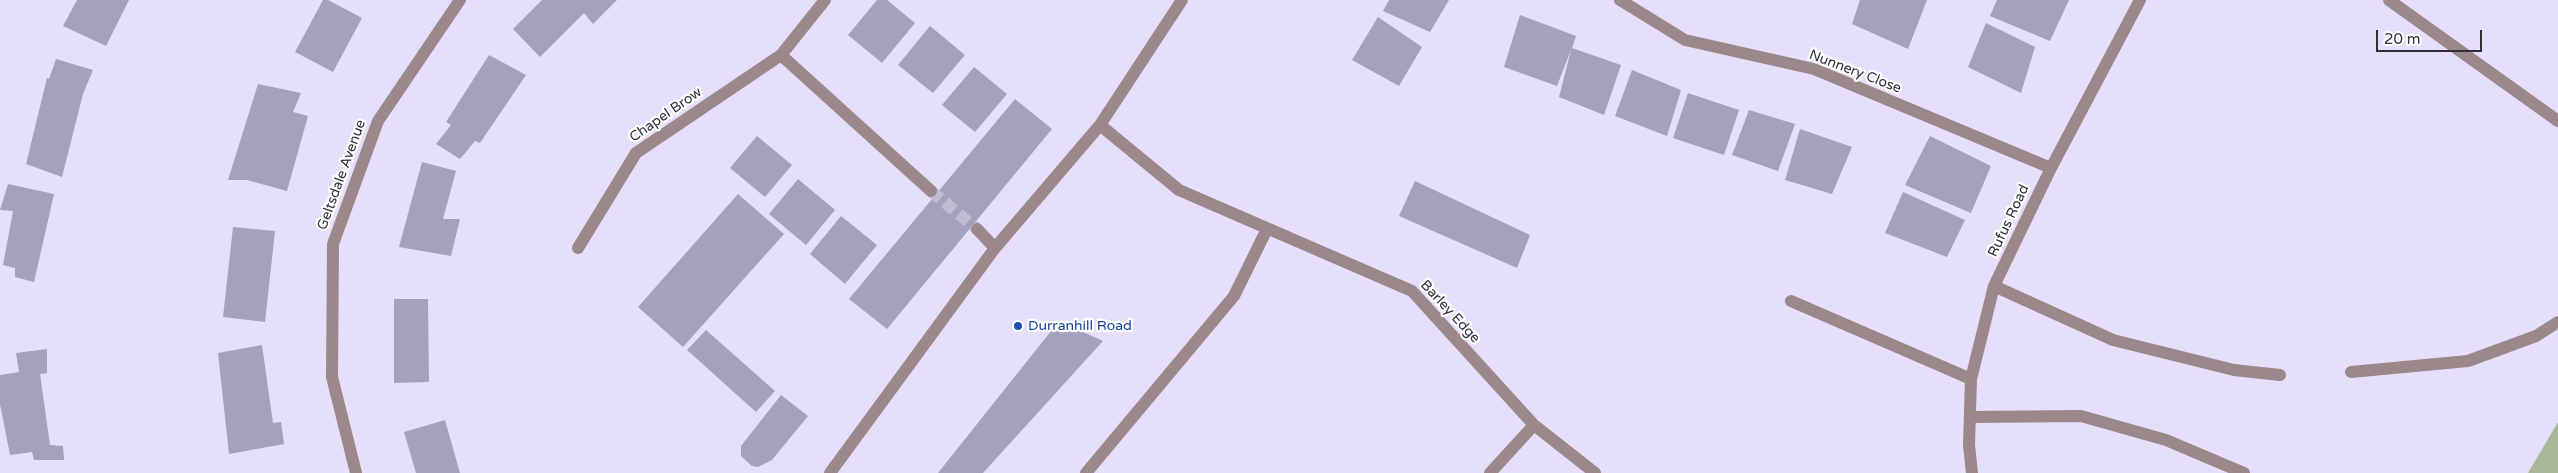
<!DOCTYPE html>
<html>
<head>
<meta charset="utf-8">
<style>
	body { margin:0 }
	#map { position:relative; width:2558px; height:473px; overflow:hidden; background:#e5dffb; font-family:"Varela Round",sans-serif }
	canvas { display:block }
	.scale { position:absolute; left:2376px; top:30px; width:106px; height:22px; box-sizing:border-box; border:2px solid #312e39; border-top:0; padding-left:6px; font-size:15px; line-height:18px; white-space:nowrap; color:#312e39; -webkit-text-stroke:4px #fff; paint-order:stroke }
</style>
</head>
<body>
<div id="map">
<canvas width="2558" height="473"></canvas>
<div class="scale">20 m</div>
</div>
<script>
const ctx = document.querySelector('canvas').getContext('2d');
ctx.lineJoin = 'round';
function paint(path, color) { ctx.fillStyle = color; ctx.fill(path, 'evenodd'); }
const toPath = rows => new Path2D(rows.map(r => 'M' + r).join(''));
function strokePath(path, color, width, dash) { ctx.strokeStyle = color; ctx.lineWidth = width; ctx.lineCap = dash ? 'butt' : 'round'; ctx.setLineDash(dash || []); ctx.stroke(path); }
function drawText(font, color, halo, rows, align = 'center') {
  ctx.font = font + ' "Varela Round",sans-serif'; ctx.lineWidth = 4.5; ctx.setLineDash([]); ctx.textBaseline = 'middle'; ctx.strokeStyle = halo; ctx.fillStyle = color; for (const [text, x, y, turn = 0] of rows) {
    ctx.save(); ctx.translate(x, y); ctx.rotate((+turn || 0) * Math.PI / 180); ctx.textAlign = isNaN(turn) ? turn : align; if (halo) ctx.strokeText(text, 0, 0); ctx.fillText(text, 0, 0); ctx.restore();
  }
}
paint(toPath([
	[2558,422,2558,473,2528,473]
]), '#a8b99b');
paint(toPath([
	[77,0,129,0,106,46,63,26],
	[323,0,328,0,362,18,333,72,295,52],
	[542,0,617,0,593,24,584,13,540,57,513,29],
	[877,0,887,0,915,23,882,63,848,35],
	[1389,0,1449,0,1430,32,1383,11],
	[1860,0,1927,0,1908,49,1852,24],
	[1997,0,2069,0,2050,41,1990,16],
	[1520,15,1576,36,1572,48,1621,65,1604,115,1559,97,1571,50,1557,86,1504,67],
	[1378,17,1422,47,1399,86,1352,60],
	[1986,23,2035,47,2021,93,1968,67],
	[930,26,965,55,933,93,898,65],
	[489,55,526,75,480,143,475,141,460,159,436,144,451,125,446,122],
	[56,59,93,70,83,94,62,177,26,164,47,78,49,79],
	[974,67,1007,94,975,132,942,105],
	[1632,70,1681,90,1667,136,1615,116],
	[258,84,301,93,293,112,308,116,287,191,247,180,228,180],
	[1688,93,1739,110,1724,155,1673,138],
	[1015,99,1052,129,887,329,849,299],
	[1749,110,1795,124,1778,171,1732,155],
	[1800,129,1852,147,1832,194,1785,180],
	[757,136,792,165,765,197,730,168],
	[1930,136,1991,166,1971,213,1905,185],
	[422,162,456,171,443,219,460,219,451,256,399,247],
	[798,179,835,210,806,245,769,214],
	[1415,181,1530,235,1517,268,1399,216],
	[8,184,54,194,34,282,15,277,15,268,3,265,13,211,0,210],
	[1903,192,1965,220,1947,257,1885,233],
	[738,194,784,234,683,347,638,307],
	[841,216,877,245,845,284,810,254],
	[233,227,275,231,265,322,223,317],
	[394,299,428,299,429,382,394,383],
	[1059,321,1103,341,983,473,938,473],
	[706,330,775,391,756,412,687,350],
	[262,345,273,423,281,422,284,444,229,454,218,353],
	[47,349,47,373,40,374,50,445,63,446,64,460,34,460,32,452,10,455,0,404,0,375,19,372,16,353],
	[781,395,808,416,772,460,758,467,752,466,741,456,741,446],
	[445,420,460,473,416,473,404,432]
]), '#a3a1bc');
strokePath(toPath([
	[931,191,977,229]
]), '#c1bcd4', 12, [12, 6]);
strokePath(toPath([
	[1620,0,1685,40,1814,69,2051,168],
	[2389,0,2558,121],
	[781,55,931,191],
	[1100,125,1179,190,1412,291,1534,425,1595,473],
	[977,229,995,248],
	[578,248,636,153,781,55,825,0],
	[1994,286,2113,340,2234,370,2280,375],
	[1791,301,1971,379],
	[2351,372,2468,361,2536,336,2558,322],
	[1970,417,2081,416,2166,440,2244,473],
	[356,473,332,377,333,244,378,121,460,0],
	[830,473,995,248,1100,125,1182,0],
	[1086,473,1234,296,1267,229],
	[1490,473,1534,425],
	[1972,473,1969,445,1971,379,1994,286,2051,168,2140,0]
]), '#9c888a', 12);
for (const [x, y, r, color] of [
	[1018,326,5,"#1a4fb4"]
]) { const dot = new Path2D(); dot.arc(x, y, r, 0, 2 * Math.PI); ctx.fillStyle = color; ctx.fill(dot); strokePath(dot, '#fff', 2); }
drawText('14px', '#312e39', '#fff', [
	["Nunnery Close",1855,72,21],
	["Chapel Brow",666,115,-35],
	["Geltsdale Avenue",342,175,-70],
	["Rufus Road",2009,221,-65],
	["Barley Edge",1450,312,47]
]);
drawText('14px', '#164399', '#fff', [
	["Durranhill Road",1028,326]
], 'left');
</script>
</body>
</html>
